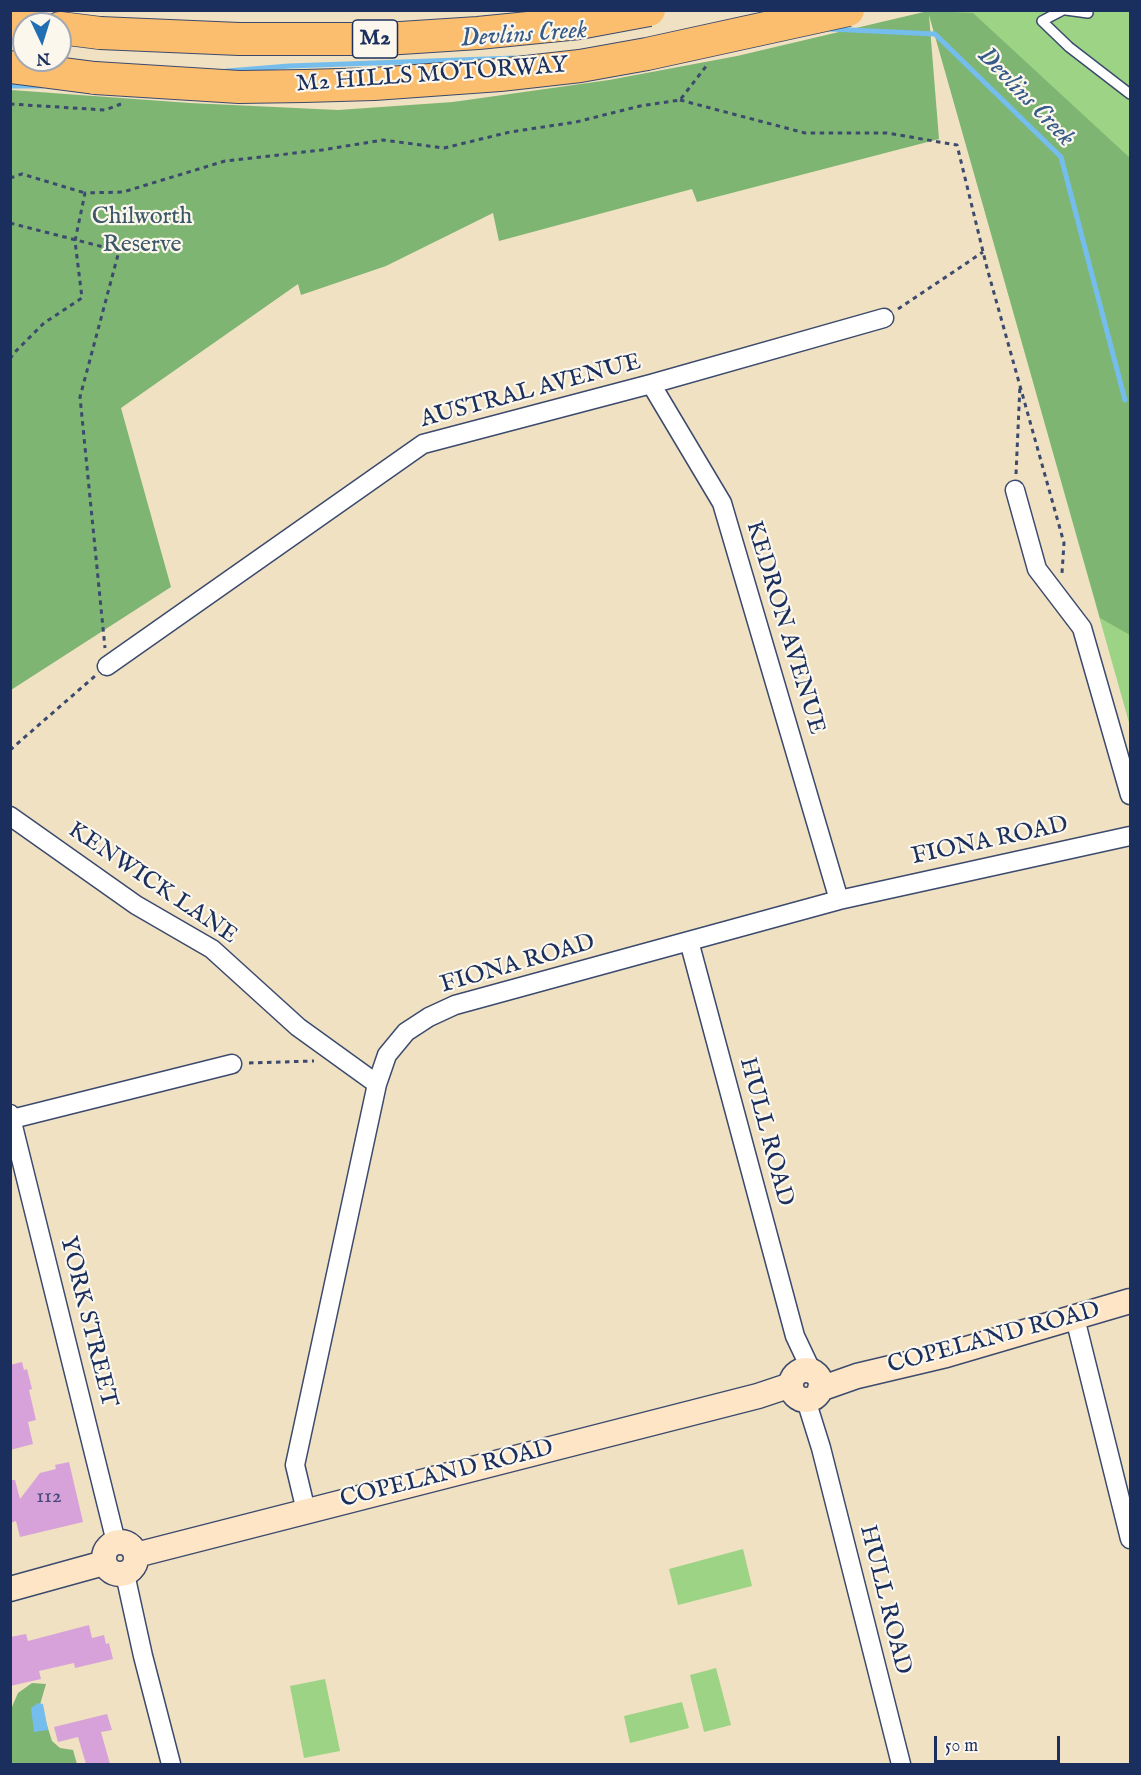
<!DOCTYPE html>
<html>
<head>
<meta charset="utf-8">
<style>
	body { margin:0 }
	#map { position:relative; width:1141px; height:1775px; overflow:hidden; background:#f0e1c2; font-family:"IM FELL English",serif }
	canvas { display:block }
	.frame { position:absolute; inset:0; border:12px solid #1b2f5e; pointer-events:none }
	.north { position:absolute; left:12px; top:12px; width:60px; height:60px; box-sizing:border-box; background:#fbf7ec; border:2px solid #a1a7b3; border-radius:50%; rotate:176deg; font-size:16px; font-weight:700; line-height:24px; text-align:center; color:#1b2f5e }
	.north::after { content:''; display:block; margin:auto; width:21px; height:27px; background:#1f6fb2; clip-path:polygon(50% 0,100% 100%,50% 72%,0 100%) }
	.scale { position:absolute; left:934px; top:1736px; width:126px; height:27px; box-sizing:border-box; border:3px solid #1b2f5e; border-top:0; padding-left:8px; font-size:18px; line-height:21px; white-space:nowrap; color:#1b2f5e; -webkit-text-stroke:4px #fbf7ec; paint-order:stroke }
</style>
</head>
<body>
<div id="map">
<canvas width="1141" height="1775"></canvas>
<div class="frame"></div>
<div class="north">N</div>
<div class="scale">50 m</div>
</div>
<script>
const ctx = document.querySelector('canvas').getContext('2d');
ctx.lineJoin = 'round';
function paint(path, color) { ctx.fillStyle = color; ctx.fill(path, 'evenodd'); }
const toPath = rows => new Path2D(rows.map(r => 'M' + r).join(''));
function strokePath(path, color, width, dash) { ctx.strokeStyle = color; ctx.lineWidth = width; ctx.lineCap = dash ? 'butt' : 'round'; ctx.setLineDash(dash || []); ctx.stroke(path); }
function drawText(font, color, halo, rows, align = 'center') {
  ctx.font = font + ' "IM FELL English",serif'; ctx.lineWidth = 4.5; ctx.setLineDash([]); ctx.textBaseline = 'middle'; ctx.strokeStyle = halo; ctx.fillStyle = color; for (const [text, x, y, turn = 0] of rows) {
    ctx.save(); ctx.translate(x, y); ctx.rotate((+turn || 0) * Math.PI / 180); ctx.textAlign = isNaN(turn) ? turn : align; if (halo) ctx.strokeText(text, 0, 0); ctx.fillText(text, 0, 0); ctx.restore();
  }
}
paint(toPath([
	[928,11,1130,11,1130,726,967,148],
	[743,1549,752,1586,678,1605,669,1569],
	[716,1668,731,1725,704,1732,690,1675],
	[325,1679,340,1751,304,1758,290,1686],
	[682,1702,689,1728,630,1743,624,1716]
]), '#9dd384');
paint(toPath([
	[928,11,973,13,1130,158,1130,635,1100,618,929,15,939,139,697,202,692,189,499,241,493,213,386,266,301,295,298,284,121,408,171,587,11,690,11,90,190,103,338,110,453,102,609,80,737,56],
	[32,1683,46,1684,39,1708,45,1719,52,1741,60,1748,73,1750,77,1764,11,1764,11,1709,18,1693]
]), '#7eb572');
paint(toPath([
	[38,1703,43,1704,48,1730,34,1732,31,1708]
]), '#74bded');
strokePath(toPath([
	[830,29,935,34,1061,157,1125,400],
	[227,71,289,66,515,58],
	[10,86,42,86]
]), '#74bded', 5);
paint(toPath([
	[22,1362,24,1370,27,1369,32,1389,29,1390,36,1420,28,1422,33,1444,10,1450,10,1365],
	[69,1462,83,1522,20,1537,16,1521,10,1523,10,1480,15,1480,20,1499,40,1473,56,1469,55,1465],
	[89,1625,92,1638,104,1635,106,1644,109,1643,113,1659,75,1668,74,1663,39,1671,41,1679,10,1686,10,1637,26,1634,28,1641],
	[107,1714,112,1730,101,1732,110,1764,86,1764,78,1737,58,1742,54,1727]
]), '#d6a2d9');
const lane = toPath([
	[1063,10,1042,21,1069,47,1130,94],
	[1066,10,1088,13]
]);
const street = toPath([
	[651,384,722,503,839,900],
	[1015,490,1037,569,1082,628,1130,795],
	[107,666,423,444,651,384,884,318],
	[10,816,136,905,212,949,298,1027,377,1084],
	[689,941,795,1336,812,1372],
	[10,1114,116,1542],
	[12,1119,232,1064],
	[1075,1318,1130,1539],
	[806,1400,821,1448,901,1764],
	[306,1511,295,1465,377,1084,387,1055,406,1032,429,1017,455,1005,839,900,1130,836],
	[125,1574,143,1656,171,1764]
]);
const secondary = toPath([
	'791 1385a15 15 0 1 1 30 0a15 15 0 1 1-30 0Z',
	[820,1389,857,1376,946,1355,1130,1301],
	'104 1558a16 16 0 1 1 32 0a16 16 0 1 1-32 0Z',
	[136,1555,758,1396,791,1385],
	[10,1589,104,1563]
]);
const highway = toPath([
	[10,22,29,24],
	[60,28,100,33],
	[10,67,95,78]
]);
strokePath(lane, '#3b4a6d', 12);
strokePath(street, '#3b4a6d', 21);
strokePath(secondary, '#3b4a6d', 27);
strokePath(highway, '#3b4a6d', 34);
strokePath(toPath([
	[680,100,805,133,887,133,957,145,987,268,1064,543,1062,573],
	[10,104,105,110,121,104],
	[10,178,22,174,85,193],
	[10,223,119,251,80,397,105,648],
	[898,309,983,252],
	[10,359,13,354,44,323,82,298,75,241,85,193,123,192,225,161,322,150,383,140,444,148,510,132,576,122,640,106,680,100,707,65],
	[1016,474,1020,385],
	[10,750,95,676],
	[249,1063,314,1061]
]), '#3b4a6d', 3, [4.5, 4.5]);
strokePath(lane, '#fff', 9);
strokePath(street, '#fff', 18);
strokePath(secondary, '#fde5c5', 24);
strokePath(highway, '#fbbd6e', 32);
const highwayBridge = toPath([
	[100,33,239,39,385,39,478,33,579,23,649,10],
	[95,78,239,87,304,86,374,84,500,75,580,66,647,54,848,10]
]);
strokePath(highwayBridge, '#3b4a6d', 34, []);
strokePath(highwayBridge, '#fbbd6e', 32);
drawText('21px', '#4a4c7d', null, [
	["112",49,1498]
]);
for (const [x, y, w] of [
	[375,39,45]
]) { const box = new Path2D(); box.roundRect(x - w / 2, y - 19, w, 38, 4.5); ctx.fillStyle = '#fbf7ec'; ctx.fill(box); strokePath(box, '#1b2f5e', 1.5); }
drawText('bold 22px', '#1b2f5e', null, [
	["M2",375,39]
]);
drawText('24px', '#1b2f5e', '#fbf7ec', [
	["M2 HILLS MOTORWAY",432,76,-4],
	["AUSTRAL AVENUE",531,392,-15],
	["KEDRON AVENUE",784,628,73],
	["FIONA ROAD",990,842,-12],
	["KENWICK LANE",152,884,34],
	["FIONA ROAD",518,965,-16],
	["HULL ROAD",765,1132,75],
	["YORK STREET",87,1322,76],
	["COPELAND ROAD",994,1339,-15],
	["COPELAND ROAD",447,1475,-14],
	["HULL ROAD",884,1600,76]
]);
drawText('24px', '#3c5868', '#fbf7ec', [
	["Chilworth",142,218],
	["Reserve",142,246]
]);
drawText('italic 26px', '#365a89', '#fbf7ec', [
	["Devlins Creek",524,36,-4],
	["Devlins Creek",1025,98,46]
]);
</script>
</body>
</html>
